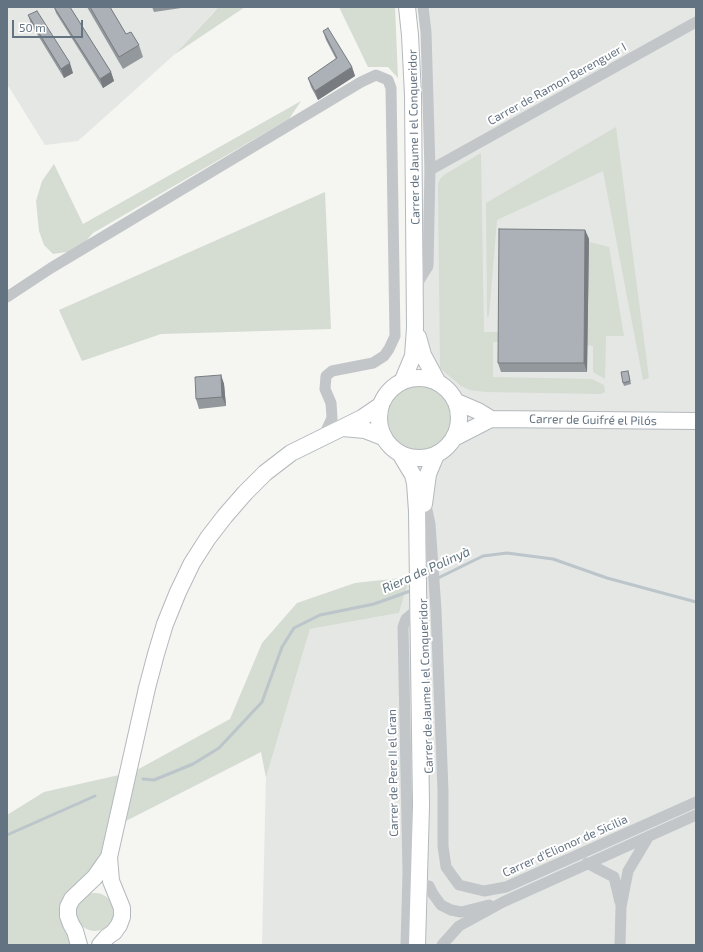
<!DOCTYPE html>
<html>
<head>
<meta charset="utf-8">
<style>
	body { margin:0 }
	#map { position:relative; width:703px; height:952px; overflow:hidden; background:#f5f5f1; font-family:"Exo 2",sans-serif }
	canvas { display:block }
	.frame { position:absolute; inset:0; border:8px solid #647382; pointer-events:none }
	.scale { position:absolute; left:12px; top:20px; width:71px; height:18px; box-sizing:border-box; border:2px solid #647382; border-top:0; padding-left:5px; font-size:12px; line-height:14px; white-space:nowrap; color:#647382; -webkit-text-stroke:3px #fff; paint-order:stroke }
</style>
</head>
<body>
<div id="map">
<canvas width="703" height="952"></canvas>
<div class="frame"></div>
<div class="scale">50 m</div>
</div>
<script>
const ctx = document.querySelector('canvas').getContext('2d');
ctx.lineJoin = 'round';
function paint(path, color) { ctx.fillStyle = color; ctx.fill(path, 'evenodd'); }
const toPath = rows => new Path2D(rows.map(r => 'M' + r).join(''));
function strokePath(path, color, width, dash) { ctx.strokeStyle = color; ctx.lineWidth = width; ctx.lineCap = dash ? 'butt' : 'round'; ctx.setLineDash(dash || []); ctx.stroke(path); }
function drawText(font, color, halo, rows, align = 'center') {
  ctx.font = font + ' "Exo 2",sans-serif'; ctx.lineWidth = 4; ctx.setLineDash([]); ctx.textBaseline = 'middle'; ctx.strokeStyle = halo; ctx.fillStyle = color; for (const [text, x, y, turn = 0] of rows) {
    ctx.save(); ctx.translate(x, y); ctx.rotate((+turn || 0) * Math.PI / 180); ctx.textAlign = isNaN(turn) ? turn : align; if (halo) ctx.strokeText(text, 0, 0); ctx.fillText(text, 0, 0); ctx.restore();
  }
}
paint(toPath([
	[7,7,218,7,175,54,78,141,45,145,7,84],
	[419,7,696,7,696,945,262,945,266,778,310,629,399,613,410,577,407,484,421,384,425,82]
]), '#e5e7e5');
paint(toPath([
	[218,7,245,7,175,54,215,11],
	[339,7,395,7,398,78,388,67,368,67],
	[301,101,289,119,93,233,85,242,73,251,53,254,44,245,39,231,36,201,42,181,54,164,83,224],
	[616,127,649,378,643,380,603,171,497,220,489,316,487,317,486,203],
	[481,153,484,332,501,332,501,342,493,342,493,377,592,379,604,385,605,392,601,394,485,392,470,390,461,386,440,368,438,184,440,179,444,175],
	[325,192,331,329,161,334,82,361,59,310],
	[589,242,609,247,624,336,606,336,605,379,593,372,593,346,587,345],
	'379 418a40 40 0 1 1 80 0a40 40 0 1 1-80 0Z',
	[410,577,399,613,310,629,266,778,261,752,124,822,135,771,230,719,262,643,297,603,355,583],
	[119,775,103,849,98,863,86,877,72,887,66,895,69,936,72,945,7,945,7,815,44,792],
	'76 912a19 19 0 1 1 38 0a19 19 0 1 1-38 0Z'
]), '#d5dcd2');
strokePath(toPath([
	[436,579,483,556,507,553,553,559,607,578,696,602],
	[143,779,154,780,193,764,219,748,262,702,282,647,294,628,320,615,374,604,413,590],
	[7,835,95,796]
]), '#bbc5ca', 3);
const secondary = toPath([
	[418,337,423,355,437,381],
	'379 418a40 40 0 1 1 80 0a40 40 0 1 1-80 0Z',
	[403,380,413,356,415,328,413,95,410,35,407,7],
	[457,402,478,411,491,419,696,421],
	[342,428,365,430,383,437],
	[454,438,491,419],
	[401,455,413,475,415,483,417,511,421,806,417,945],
	[424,504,428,474,436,455],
	[79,945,75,931,71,924,68,916,68,907,72,899,95,877,109,857],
	[100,945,107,937,114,932,119,925,122,917,122,908,111,881,109,857,147,688,156,654,165,624,178,592,192,563,208,538,225,516,245,493,265,473,291,453,362,418,381,405]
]);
strokePath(secondary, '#b4b9be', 18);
strokePath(toPath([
	[430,170,696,22],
	[415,287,428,266,430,170,426,32,423,7],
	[7,297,51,268,361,82,376,75,388,80,391,88,395,336,389,349,384,356,373,363,332,371,326,376,325,389,331,403,332,418,324,435],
	[425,501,430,524,436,610,443,791,443,846,446,867,459,885,484,891,506,887,696,802],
	[587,863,614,877,620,902],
	[429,886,433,894,441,905,451,910,461,912,489,905],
	[406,945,408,872,403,627,406,619,419,608],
	[442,945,459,926,503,902,696,815],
	[620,945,621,907,628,871,649,836]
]), '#c2c6c9', 11);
strokePath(secondary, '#fff', 16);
paint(toPath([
	[54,7,70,7,111,72,114,81,103,88,56,13],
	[87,7,110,7,126,34,139,45,143,57,123,69],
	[152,7,188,7,154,12],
	[28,15,73,73,64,78,31,24],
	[323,31,352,67,355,76,318,100,311,87,308,78,336,59,326,40],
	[585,230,589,239,587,372,501,372,498,363],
	[629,374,631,384,624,386,623,383],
	[221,375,224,384,226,406,199,409,196,399]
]), '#93989d');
paint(toPath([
	[70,63,73,73,64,78,61,69],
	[352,67,355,76,318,100,315,91],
	[111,72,114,81,103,88,100,79],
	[585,230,589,239,587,372,584,363],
	[221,375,224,384,226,406,222,397]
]), '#787c80');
const building = toPath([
	[54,7,70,7,111,72,100,79,54,7],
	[90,7,110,7,126,34,131,32,139,45,119,57,90,7],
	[37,11,70,63,61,69,28,15,37,11],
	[328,28,352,67,315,91,308,78,337,58,323,31,328,28],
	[499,229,585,230,584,363,498,363,499,229],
	[628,371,630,381,623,383,621,372,628,371],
	[221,375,222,397,196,399,195,377,221,375]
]);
paint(building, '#abb1b7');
strokePath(building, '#787c80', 1);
drawText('12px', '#647382', '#fff', [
	["Carrer de Ramon Berenguer I",557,84,-29],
	["Carrer de Jaume I el Conqueridor",414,137,-91],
	["Carrer de Guifré el Pilós",593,420,1],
	["Carrer de Jaume I el Conqueridor",426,686,-92],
	["Carrer de Pere II el Gran",393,773,-91],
	["Carrer d'Elionor de Sicilia",565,846,-24]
]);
drawText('italic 13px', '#60747f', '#fff', [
	["Riera de Polinyà",426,570,-24]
]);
</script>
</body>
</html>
